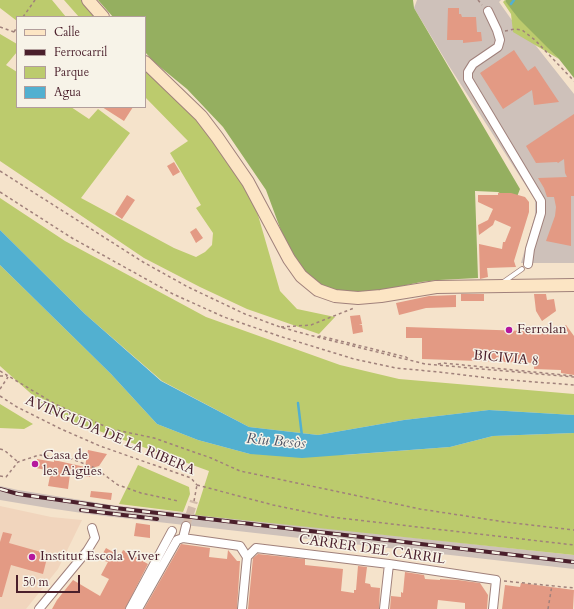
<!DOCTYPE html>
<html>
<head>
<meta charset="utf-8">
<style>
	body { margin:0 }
	#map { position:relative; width:574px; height:609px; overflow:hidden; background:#f5e3cb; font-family:Cardo,serif }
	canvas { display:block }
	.legend { position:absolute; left:16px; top:16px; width:130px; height:92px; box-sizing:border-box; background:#f7f3e8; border:1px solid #b29e9c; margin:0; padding:5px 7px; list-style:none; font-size:12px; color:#4a1f2b }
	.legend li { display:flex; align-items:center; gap:8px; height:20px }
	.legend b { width:20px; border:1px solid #b29e9c }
	.scale { position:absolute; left:16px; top:575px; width:64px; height:18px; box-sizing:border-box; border:2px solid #4a1f2b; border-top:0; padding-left:5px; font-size:12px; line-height:14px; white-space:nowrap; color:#4a1f2b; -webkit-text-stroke:3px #f7f3e8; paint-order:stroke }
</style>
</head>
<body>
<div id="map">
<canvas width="574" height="609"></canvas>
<ul class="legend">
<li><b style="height:5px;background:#fce5c4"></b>Calle</li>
<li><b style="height:5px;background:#4a1f2b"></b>Ferrocarril</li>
<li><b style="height:11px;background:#bccb6d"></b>Parque</li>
<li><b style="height:11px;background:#52b0d0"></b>Agua</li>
</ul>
<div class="scale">50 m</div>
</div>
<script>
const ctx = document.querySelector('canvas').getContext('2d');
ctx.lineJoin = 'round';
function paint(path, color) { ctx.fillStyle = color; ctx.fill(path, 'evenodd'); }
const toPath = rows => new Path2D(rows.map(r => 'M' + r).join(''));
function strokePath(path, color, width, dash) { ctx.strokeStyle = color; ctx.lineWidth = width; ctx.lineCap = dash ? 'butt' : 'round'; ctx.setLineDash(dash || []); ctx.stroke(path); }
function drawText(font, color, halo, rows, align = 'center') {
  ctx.font = font + ' Cardo,serif'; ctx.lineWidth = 3; ctx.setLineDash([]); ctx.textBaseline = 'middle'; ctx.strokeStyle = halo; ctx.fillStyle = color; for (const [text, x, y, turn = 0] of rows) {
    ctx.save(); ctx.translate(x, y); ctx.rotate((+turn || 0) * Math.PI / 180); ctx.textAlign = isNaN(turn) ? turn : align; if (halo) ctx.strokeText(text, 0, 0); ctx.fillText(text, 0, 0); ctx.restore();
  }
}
paint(toPath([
	[0,506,51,517,82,520,58,569,26,609,0,609]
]), '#f1d5bd');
paint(toPath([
	[417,0,501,0,499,2,516,26,529,37,574,94,574,263,521,263,535,215,535,200,449,66,414,8],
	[0,486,18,490,112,505,574,555,574,569,96,515,48,508,0,500]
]), '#cec1ba');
paint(toPath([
	[0,0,52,0,66,17,17,17,17,21,0,8],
	[64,0,82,0,97,17,79,17],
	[505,0,506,0,505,1,559,59,513,32,511,14,503,2],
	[0,34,17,44,17,52,6,65,17,72,17,107,71,107,89,119,98,109,130,133,81,198,174,248,196,257,205,252,212,245,213,233,196,208,201,205,170,153,188,141,145,97,145,70,198,119,249,194,258,215,280,291,297,309,335,317,319,334,247,309,200,287,144,258,0,161],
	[0,198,65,241,206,317,340,365,399,379,574,394,574,415,489,410,404,420,318,435,249,427,162,381,85,314,0,230],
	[0,265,111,374,157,424,198,440,250,454,344,455,450,447,493,436,574,433,574,555,195,515,209,471,55,415,0,366],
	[0,404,33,424,24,429,0,428],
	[138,465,189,487,190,494,183,512,119,504]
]), '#bccb6d');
paint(toPath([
	[98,0,413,0,414,8,520,189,515,202,498,192,475,191,478,278,439,280,421,282,369,293,326,296,300,282,266,190,223,127,187,89,154,62,145,52,145,17,113,17],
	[506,0,574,0,574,78,559,59,519,19,505,1]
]), '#95af60');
paint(toPath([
	[0,230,85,314,161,381,249,427,318,435,404,420,489,410,574,415,574,433,493,436,450,447,302,458,250,454,198,440,157,424,111,374,0,265]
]), '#52b0d0');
strokePath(toPath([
	[511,4,514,0],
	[298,403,302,436]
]), '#52b0d0', 2.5);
paint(toPath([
	[448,8,459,8,459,14,461,14,462,17,476,17,477,32,481,32,482,41,463,43,463,40,447,40],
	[514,50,528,71,535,66,559,102,534,105,532,90,503,109,480,73],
	[102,107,133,107,124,121],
	[574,114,574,196,571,196,571,246,546,241,555,216,556,207,554,197,547,197,544,188,538,178,567,177,565,173,564,159,558,163,557,162,536,163,526,146],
	[174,162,180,172,173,176,167,166],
	[498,193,511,193,525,197,529,202,529,212,514,261,516,267,487,268,488,277,480,279,479,244,502,249,503,242,505,242,511,227,495,220,493,225,479,235,478,225,488,220,493,209,478,202,478,195,498,195],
	[127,195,135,200,122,219,115,214],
	[196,228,203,238,196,243,190,232],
	[461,294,484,294,484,301,461,301],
	[534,294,546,294,547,300,554,299,556,311,542,321,536,311],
	[456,295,456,307,426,308,399,315,396,303,429,296],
	[360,315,362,324,359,325,362,325,363,332,353,334,350,316],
	[566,325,574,336,574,375,561,373,561,370,534,369,534,363,422,359,422,338,406,338,406,327,556,332],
	[88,450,107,454,99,466,92,468,90,477,70,474,68,489,48,486,51,471,36,468,37,459,54,462,54,460,85,467],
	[91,491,112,493,111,500,90,497],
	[136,523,150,525,150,538,134,536],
	[3,532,12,534,9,543,48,554,43,574,11,565,2,597,0,597,0,542],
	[181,544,210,548,209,557,227,559,228,550,237,561,240,561,237,609,144,609],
	[106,548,120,556,123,550,148,564,125,609,52,609,57,600,73,580,100,596,109,579,101,575,108,562,105,561,107,558,102,555],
	[258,554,305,559,305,565,343,569,341,591,354,593,354,590,356,590,358,566,367,567,365,583,370,584,371,587,380,588,379,609,248,609,253,558],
	[405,572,424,575,425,579,440,580,440,579,458,580,480,583,488,595,487,609,465,609,465,603,438,600,437,609,390,609,391,596,401,597,401,592,403,593],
	[521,583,574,590,573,609,502,609,505,585,520,587]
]), '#e39a84');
strokePath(toPath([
	[186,526,194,501]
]), '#d3bcab', 8, [8, 4]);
const lane = toPath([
	[502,283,522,269]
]);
const street = toPath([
	[488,11,497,30,500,40,498,47,473,64,468,72,468,79,541,201,541,213,530,249,528,264],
	[183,538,186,526],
	[247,557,256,548,389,564,496,580,493,609],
	[39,609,87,551,95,538,92,528],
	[130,609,172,531],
	[138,609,177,540,183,538,240,546,247,557],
	[242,609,247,557],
	[384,609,389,564]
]);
const secondary = toPath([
	[88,0,103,17],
	[145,62,201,116,217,137,248,182,289,259,301,276,318,290,335,296,358,298,381,296,436,287,574,285]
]);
strokePath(lane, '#a0817b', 5.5);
strokePath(street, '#a0817b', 10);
strokePath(secondary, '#a0817b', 14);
strokePath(toPath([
	[478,0,482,5],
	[23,17,35,0],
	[0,27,17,33],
	[505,31,515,29,522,30,535,40,574,81],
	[14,32,17,27],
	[0,171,143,262,188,287,245,314,280,327,309,335,425,364,574,377],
	[0,192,72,238,173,294,224,317,279,336,354,359,396,368,439,372,497,379,574,385],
	[281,327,311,325,354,308],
	[318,337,320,336,406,357,410,360],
	[438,364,443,363,574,376],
	[0,371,55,404,111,429,154,438,211,458,240,471,420,509,505,522,574,530],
	[0,376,7,376],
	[0,389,8,377],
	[0,396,17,407,61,429,100,446,191,478,197,485],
	[0,449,4,450,18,462],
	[0,476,6,477,18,462,39,455,72,459,95,468,118,485,141,493,178,501],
	[197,485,273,505,331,517,574,545],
	[194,501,197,485],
	[504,581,574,588],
	[548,609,552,585]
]), '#a0817b', 1.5, [3, 3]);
strokePath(lane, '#fff', 4);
strokePath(street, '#fff', 8);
strokePath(secondary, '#fce5c4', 12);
const rail = toPath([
	[0,489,18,494,115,508,574,562],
	[81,510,157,519]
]);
strokePath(rail, '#4a1f2b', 4);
strokePath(rail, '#f7f3e8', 2.5, [8]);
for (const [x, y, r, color] of [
	[509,330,4,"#b5179e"],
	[35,464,4,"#b5179e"],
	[32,557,4,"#b5179e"]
]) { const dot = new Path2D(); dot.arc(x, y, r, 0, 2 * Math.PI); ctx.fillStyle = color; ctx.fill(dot); strokePath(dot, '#f7f3e8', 1.5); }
drawText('14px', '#4a1f2b', '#f7f3e8', [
	["Ferrolan",517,330],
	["Casa de",43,456],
	["les Aigües",43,472],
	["Institut Escola Viver",40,557]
], 'left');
drawText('14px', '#4a1f2b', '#f7f3e8', [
	["BICIVIA 8",506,359,5],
	["AVINGUDA DE LA RIBERA",110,436,23],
	["CARRER DEL CARRIL",372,550,8]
]);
drawText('italic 15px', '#4d5265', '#f7f3e8', [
	["Riu Besòs",276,442,5]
]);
</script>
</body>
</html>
